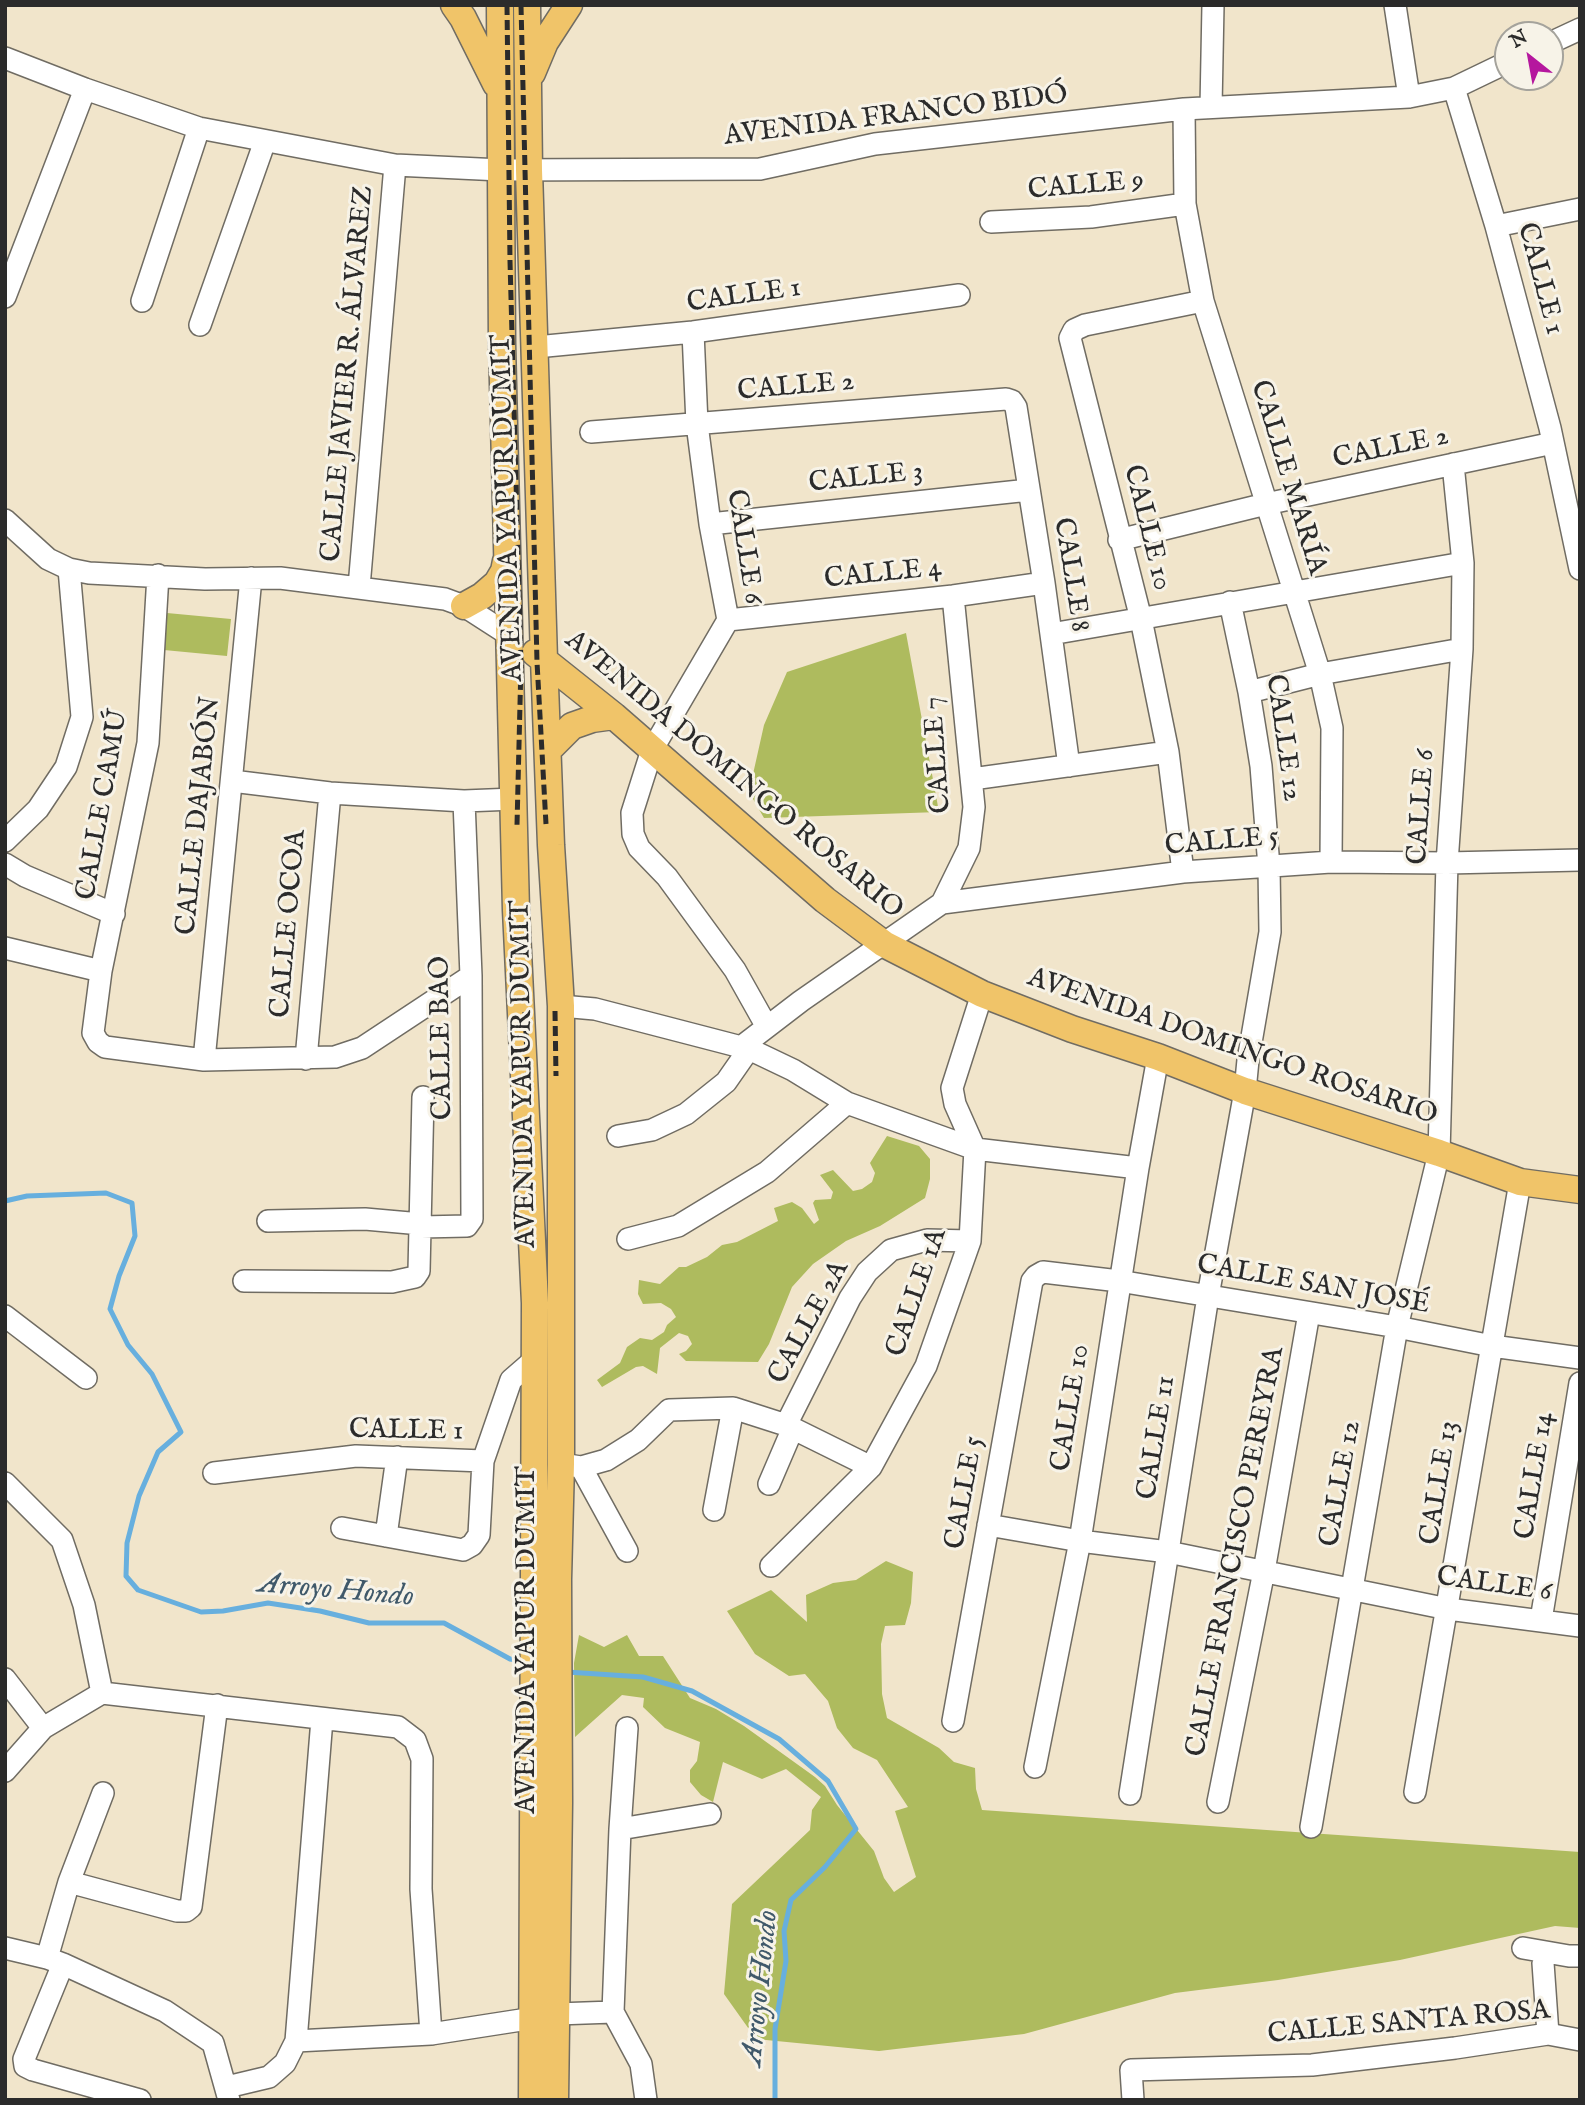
<!DOCTYPE html>
<html>
<head>
<meta charset="utf-8">
<style>
	body { margin:0 }
	#map { position:relative; width:1585px; height:2105px; overflow:hidden; background:#f1e5cb; font-family:"IM FELL English",serif }
	canvas { display:block }
	.frame { position:absolute; inset:0; border:7px solid #2b2b2b; pointer-events:none }
	.north { position:absolute; left:1494px; top:21px; width:70px; height:70px; box-sizing:border-box; background:#f7f3e8; border:2px solid #a5a39c; border-radius:50%; rotate:329deg; font-size:19px; font-weight:700; line-height:28px; text-align:center; color:#2b2b2b }
	.north::after { content:''; display:block; margin:auto; width:24px; height:32px; background:#b5179e; clip-path:polygon(50% 0,100% 100%,50% 72%,0 100%) }
</style>
</head>
<body>
<div id="map">
<canvas width="1585" height="2105"></canvas>
<div class="frame"></div>
<div class="north">N</div>
</div>
<script>
const ctx = document.querySelector('canvas').getContext('2d');
ctx.lineJoin = 'round';
function paint(path, color) { ctx.fillStyle = color; ctx.fill(path, 'evenodd'); }
const toPath = rows => new Path2D(rows.map(r => 'M' + r).join(''));
function strokePath(path, color, width, dash) { ctx.strokeStyle = color; ctx.lineWidth = width; ctx.lineCap = dash ? 'butt' : 'round'; ctx.setLineDash(dash || []); ctx.stroke(path); }
function drawText(font, color, halo, rows, align = 'center') {
  ctx.font = font + ' "IM FELL English",serif'; ctx.lineWidth = 6; ctx.setLineDash([]); ctx.textBaseline = 'middle'; ctx.strokeStyle = halo; ctx.fillStyle = color; for (const [text, x, y, turn = 0] of rows) {
    ctx.save(); ctx.translate(x, y); ctx.rotate((+turn || 0) * Math.PI / 180); ctx.textAlign = isNaN(turn) ? turn : align; if (halo) ctx.strokeText(text, 0, 0); ctx.fillText(text, 0, 0); ctx.restore();
  }
}
paint(toPath([
	[167,613,231,619,227,656,164,650],
	[906,633,939,812,764,818,749,792,764,725,787,672],
	[887,1136,919,1146,930,1159,930,1179,925,1198,880,1226,846,1241,813,1264,792,1287,769,1344,758,1362,686,1361,679,1354,686,1351,692,1344,688,1336,679,1333,660,1348,657,1374,643,1366,636,1367,602,1387,597,1380,620,1363,627,1347,640,1338,652,1340,664,1332,667,1325,676,1317,671,1309,661,1303,643,1304,638,1294,639,1280,660,1284,679,1267,686,1267,707,1257,722,1245,737,1242,778,1221,774,1208,792,1202,802,1208,814,1224,819,1220,813,1203,815,1200,831,1199,833,1192,820,1175,833,1170,853,1191,862,1189,872,1182,875,1173,870,1163],
	[886,1561,913,1572,911,1603,905,1625,885,1626,881,1644,882,1694,887,1718,939,1748,954,1762,975,1768,976,1789,982,1810,1580,1852,1580,1928,1555,1926,1400,1960,1278,1980,1175,1993,1024,2034,879,2051,756,2039,724,1994,732,1904,810,1830,812,1810,821,1797,786,1769,762,1779,723,1762,713,1802,701,1795,690,1782,690,1770,697,1761,700,1742,665,1728,643,1707,644,1698,622,1695,575,1737,574,1663,579,1635,604,1647,627,1635,639,1656,663,1656,690,1698,716,1709,744,1726,815,1777,825,1786,837,1805,874,1851,884,1878,894,1892,916,1877,895,1811,908,1807,877,1760,853,1748,837,1728,828,1701,805,1674,789,1676,755,1654,727,1611,771,1590,807,1622,806,1595,833,1583,856,1580]
]), '#aebb5e');
strokePath(toPath([
	[5,1201,27,1196,106,1193,132,1203,135,1236,119,1276,110,1309,128,1345,152,1374,181,1432,158,1452,139,1496,127,1543,126,1576,138,1590,201,1612,223,1611,268,1603,320,1611,369,1623,444,1623,510,1659,527,1662],
	[567,1672,643,1677,692,1691,779,1739,828,1781,856,1829,825,1867,791,1900,784,1931,786,1961,775,2029,775,2100]
]), '#67afde', 5);
const minor = toPath([
	[1395,5,1409,97],
	[1550,43,1580,29],
	[5,58,85,89,199,128,395,165,501,170,760,169,875,144,1184,109,1409,97,1454,88,1508,62],
	[1454,88,1496,226,1550,428,1580,569],
	[1211,107,1213,5],
	[1184,109,1185,204,1203,301,1320,674,1332,728,1331,862],
	[991,222,1091,217,1185,204],
	[1496,226,1580,209],
	[5,297,85,89],
	[142,301,199,128],
	[200,325,265,141],
	[693,332,697,424,710,524,728,620,652,750,632,813,633,834,639,848,667,877,735,970,767,1027],
	[536,347,693,332,959,295],
	[591,432,1006,399,1012,401,1016,407,1044,583,1069,766],
	[5,520,48,559,69,569,89,573,205,579,280,578,445,599,464,606,509,635],
	[710,524,1029,490],
	[1119,540,1266,504,1553,443],
	[158,575,148,743,101,971,93,1033,98,1042,105,1047,204,1060,335,1057,362,1048,471,976],
	[359,587,395,165],
	[728,620,953,596,1044,583],
	[1051,634,1463,563],
	[1249,692,1320,674,1462,649],
	[972,779,1168,752],
	[232,781,330,793,464,801,514,799],
	[5,841,38,809,66,767,82,717,69,569],
	[5,864,25,876,114,914],
	[1183,872,1168,752,1141,619,1070,338,1074,330,1085,325,1203,301],
	[942,903,969,848,974,807,953,596],
	[5,948,101,971],
	[561,1006,595,1009,749,1049,793,1070,847,1103,975,1149,1138,1168],
	[741,1047,801,1001,942,903,1183,872,1331,862,1447,863,1580,860],
	[306,1059,330,793],
	[204,1060,251,578],
	[618,1136,652,1130,686,1114,726,1082,749,1049],
	[268,1221,365,1219,421,1224],
	[421,1227,467,1226,472,1219,471,976,464,801],
	[628,1239,678,1226,767,1172,847,1103],
	[244,1281,392,1282,415,1277,419,1271,423,1097],
	[5,1316,86,1378],
	[786,1425,850,1298,867,1272,891,1250,927,1240,970,1241],
	[561,1464,581,1467,606,1460,638,1440,669,1410,733,1408,786,1425,871,1467],
	[581,1467,627,1551],
	[214,1473,356,1456,483,1461,511,1380,534,1360],
	[5,1483,62,1540,84,1605,102,1693],
	[769,1484,793,1428],
	[714,1510,733,1408],
	[988,1525,1080,1541,1168,1552,1448,1609,1580,1626],
	[342,1528,463,1550,472,1545,479,1535,483,1461],
	[386,1536,397,1457],
	[771,1566,871,1467,926,1366,970,1241,975,1149,955,1104,952,1088,982,994],
	[1541,1620,1580,1383],
	[5,1679,43,1728],
	[102,1693,398,1727,415,1740,422,1759,421,1889,431,2034],
	[953,1721,1032,1281,1036,1276,1043,1272,1119,1281,1397,1327,1492,1346,1580,1358],
	[1035,1767,1080,1541,1138,1168,1158,1057],
	[5,1771,43,1728,102,1693],
	[1415,1792,1520,1182],
	[1130,1794,1208,1296,1245,1091,1248,1060,1270,932,1269,867,1261,766,1249,692,1230,602],
	[1218,1802,1264,1571,1309,1313],
	[1311,1827,1397,1327,1439,1153,1447,863,1462,649,1463,563,1453,464],
	[620,1829,710,1814],
	[69,1882,177,1911,186,1911,191,1907,217,1705],
	[5,1948,47,1958,63,1964,165,2011,213,2043,229,2100],
	[1523,1948,1569,1956,1580,1956],
	[47,1958,69,1882,103,1793],
	[1543,1963,1548,2034],
	[63,1964,24,2059,25,2066,33,2070,140,2100],
	[613,2012,641,2064,646,2100],
	[557,2014,613,2012,620,1829,627,1728],
	[296,2041,431,2034,534,2018],
	[227,2087,269,2077,285,2063,296,2041,322,1719],
	[1133,2100,1131,2070,1312,2065,1455,2048,1548,2034,1580,2040]
]);
const major = toPath([
	[454,5,463,18,496,84],
	[500,5,502,343,516,910,535,1303,532,2100],
	[527,5,529,170,544,659,551,845,561,1006,561,1464,558,1579,559,1803,555,2100],
	[532,73,545,42,569,5],
	[464,606,482,596,497,583,504,571,506,561],
	[535,653,614,716,825,900,884,944,982,994,1072,1029,1158,1057,1245,1091,1439,1153,1520,1182,1580,1190],
	[548,750,572,726,592,719,614,716]
]);
strokePath(minor, '#706c63', 24);
strokePath(major, '#706c63', 29);
strokePath(minor, '#fff', 21);
strokePath(major, '#f0c469', 26);
strokePath(toPath([
	[507,5,510,261,521,664,517,825],
	[521,5,537,662,546,824],
	[555,1011,556,1076],
	[525,1012,528,1078]
]), '#2b2b2b', 5, [10, 5]);
drawText('28px', '#2b2b2b', '#f7f3e8', [
	["AVENIDA FRANCO BIDÓ",896,117,-7],
	["CALLE 9",1086,187,-5],
	["CALLE 1",1539,279,75],
	["CALLE 1",744,297,-8],
	["CALLE JAVIER R. ÁLVAREZ",349,374,-85],
	["CALLE 2",796,388,-5],
	["CALLE 2",1391,449,-12],
	["CALLE MARÍA",1287,478,73],
	["CALLE 3",866,479,-6],
	["AVENIDA YAPUR DUMIT",509,508,-92],
	["CALLE 10",1146,528,76],
	["CALLE 6",743,547,81],
	["CALLE 4",883,575,-6],
	["CALLE 8",1070,575,81],
	["CALLE 12",1282,738,82],
	["CALLE 7",939,755,-94],
	["AVENIDA DOMINGO ROSARIO",733,776,40],
	["CALLE CAMÚ",104,805,-80],
	["CALLE 6",1423,807,-86],
	["CALLE DAJABÓN",200,816,-84],
	["CALLE 5",1222,843,-5],
	["CALLE OCOA",290,924,-85],
	["CALLE BAO",443,1038,-91],
	["AVENIDA DOMINGO ROSARIO",1232,1048,19],
	["AVENIDA YAPUR DUMIT",525,1074,-91],
	["CALLE SAN JOSÉ",1313,1286,10],
	["CALLE 1A",918,1293,-71],
	["CALLE 2A",810,1323,-61],
	["CALLE 10",1072,1408,-81],
	["CALLE 1",406,1432,1],
	["CALLE 11",1158,1438,-81],
	["CALLE 14",1536,1476,-81],
	["CALLE 13",1441,1483,-81],
	["CALLE 12",1342,1484,-80],
	["CALLE 5",966,1493,-80],
	["CALLE FRANCISCO PEREYRA",1237,1552,-79],
	["CALLE 6",1494,1586,8],
	["AVENIDA YAPUR DUMIT",528,1640,-90],
	["CALLE SANTA ROSA",1409,2024,-5]
]);
drawText('italic 30px', '#40596a', '#f7f3e8', [
	["Arroyo Hondo",336,1592,5],
	["Arroyo Hondo",762,1988,-84]
]);
</script>
</body>
</html>
